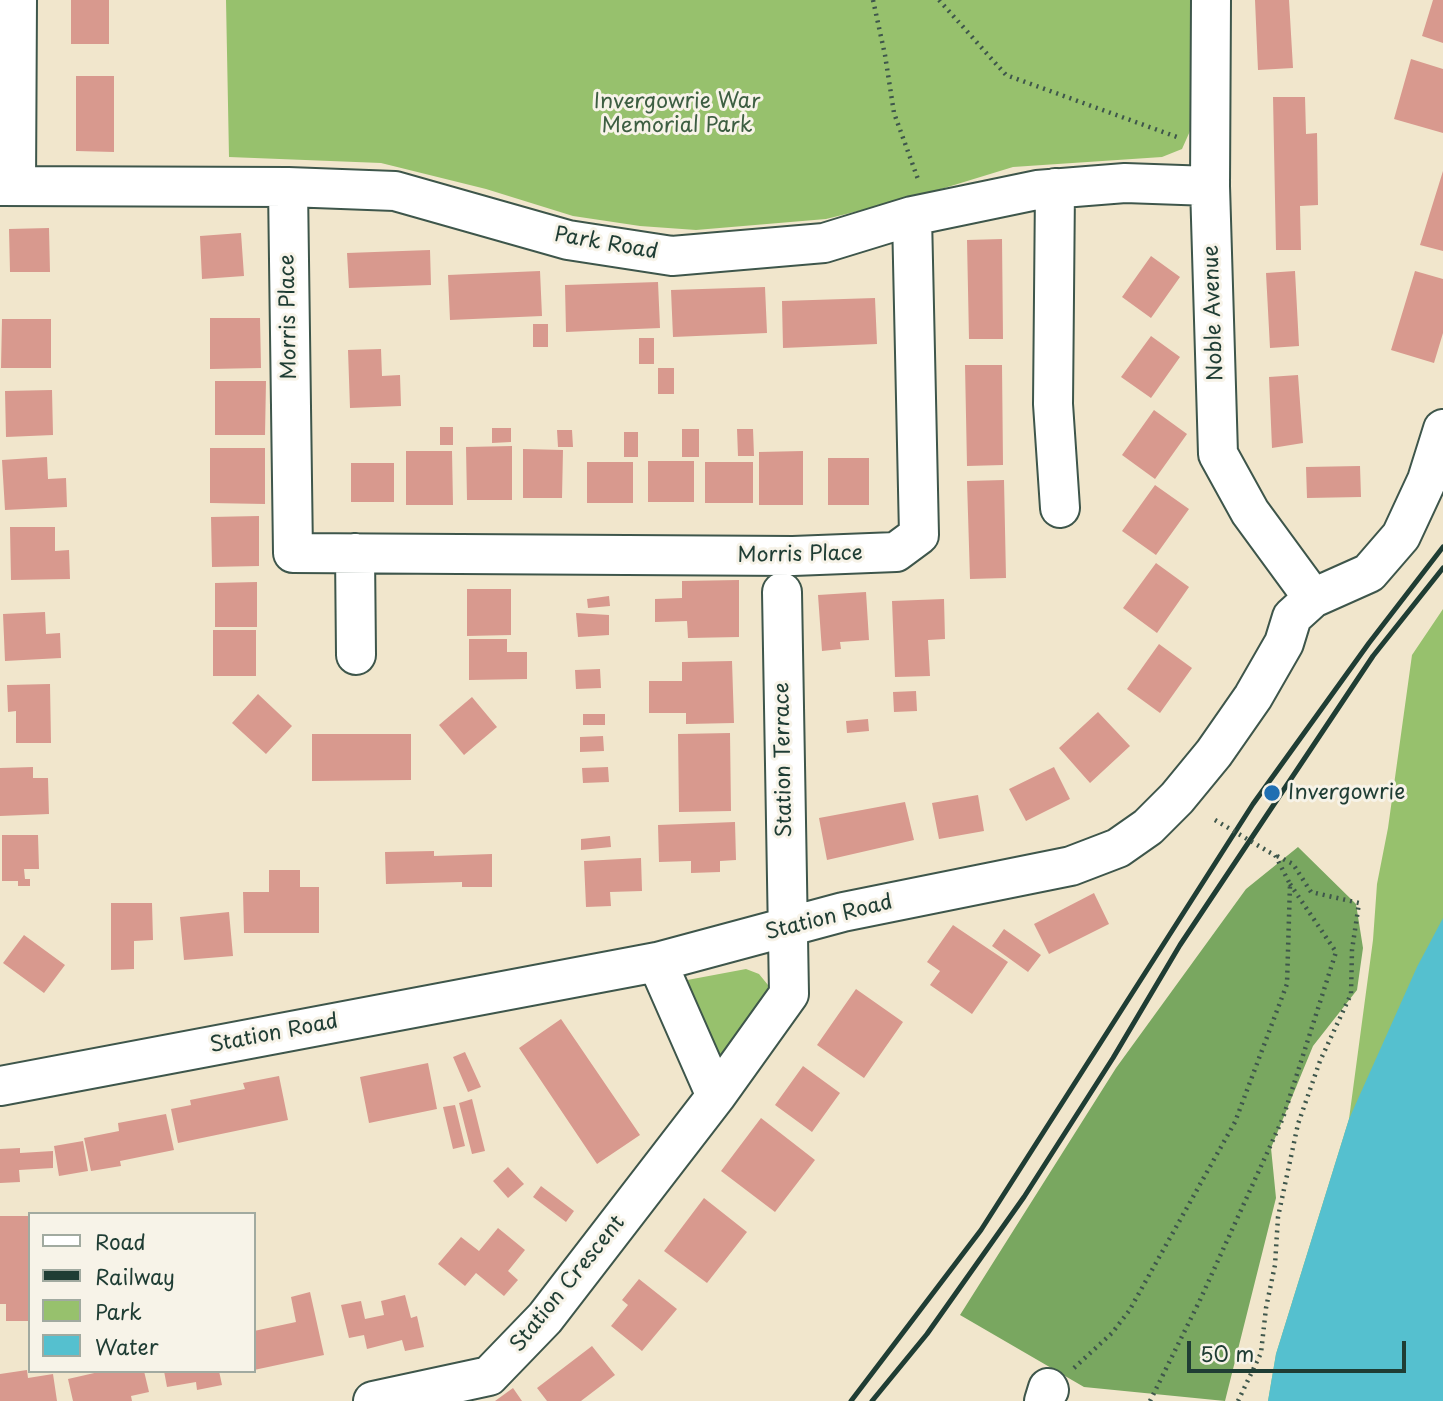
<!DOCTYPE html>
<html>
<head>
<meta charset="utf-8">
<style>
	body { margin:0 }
	#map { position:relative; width:1443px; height:1401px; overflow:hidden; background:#f1e6cc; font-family:"Playpen Sans",sans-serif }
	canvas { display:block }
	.legend { position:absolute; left:28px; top:1212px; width:228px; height:161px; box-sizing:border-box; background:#f7f3e8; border:2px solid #a1aaa0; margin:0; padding:9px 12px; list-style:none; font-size:21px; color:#1f3d34 }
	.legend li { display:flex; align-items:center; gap:14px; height:35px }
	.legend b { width:35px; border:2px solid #a1aaa0 }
	.scale { position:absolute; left:1187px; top:1341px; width:219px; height:32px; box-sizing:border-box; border:4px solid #1f3d34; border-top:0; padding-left:9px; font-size:21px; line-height:24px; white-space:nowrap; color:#1f3d34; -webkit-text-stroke:5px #f7f3e8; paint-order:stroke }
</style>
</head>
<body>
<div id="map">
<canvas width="1443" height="1401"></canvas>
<ul class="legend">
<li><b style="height:9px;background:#fff"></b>Road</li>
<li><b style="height:9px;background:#1f3d34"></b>Railway</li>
<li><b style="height:19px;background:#97c16d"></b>Park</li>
<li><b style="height:19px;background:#55c0cf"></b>Water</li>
</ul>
<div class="scale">50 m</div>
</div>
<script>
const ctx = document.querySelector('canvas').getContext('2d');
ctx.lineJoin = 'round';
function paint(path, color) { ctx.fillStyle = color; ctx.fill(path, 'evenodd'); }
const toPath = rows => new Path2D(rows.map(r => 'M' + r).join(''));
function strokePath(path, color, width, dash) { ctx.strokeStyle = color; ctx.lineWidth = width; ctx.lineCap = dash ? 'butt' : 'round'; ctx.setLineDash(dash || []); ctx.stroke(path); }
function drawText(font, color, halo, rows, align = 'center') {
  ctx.font = font + ' "Playpen Sans",sans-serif'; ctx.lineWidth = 6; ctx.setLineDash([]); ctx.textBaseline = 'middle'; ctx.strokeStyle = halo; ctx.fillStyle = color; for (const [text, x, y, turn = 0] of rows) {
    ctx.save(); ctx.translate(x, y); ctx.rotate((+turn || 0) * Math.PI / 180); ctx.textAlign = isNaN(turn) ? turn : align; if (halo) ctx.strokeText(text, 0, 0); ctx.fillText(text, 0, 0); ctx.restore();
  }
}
paint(toPath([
	[226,0,1191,0,1190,131,1182,149,1162,157,1013,167,915,197,826,219,696,230,640,226,573,216,486,189,381,163,229,157],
	[1443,609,1443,1401,1268,1401,1276,1354,1349,1119,1373,940,1377,884,1388,828,1412,655],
	[746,969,759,974,768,985,769,992,725,1055,718,1053,683,1000,682,981]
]), '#97c16d');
paint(toPath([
	[1298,847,1356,904,1363,948,1357,990,1313,1046,1271,1148,1276,1198,1225,1401,1084,1387,960,1315,1116,1068,1246,889]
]), '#79a760');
paint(toPath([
	[1443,918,1443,1401,1268,1401,1276,1354,1349,1119,1417,967]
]), '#55c0cf');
paint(toPath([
	[71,0,109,0,109,44,71,44],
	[1255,0,1289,0,1293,68,1258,70],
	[1433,0,1443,0,1443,43,1422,36],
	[1411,59,1443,69,1443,133,1394,119],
	[76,76,114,76,114,152,76,151],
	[1273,97,1305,97,1306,134,1317,133,1318,205,1300,206,1301,250,1276,250],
	[1443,171,1443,251,1420,245],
	[49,228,50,272,10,272,9,229],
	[241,233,244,276,202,279,200,236],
	[1002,239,1003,339,969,339,967,240],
	[430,250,431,285,349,288,347,253],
	[1151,256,1180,277,1151,318,1122,297],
	[540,271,542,316,450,320,448,275],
	[1295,271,1299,346,1270,348,1266,273],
	[1415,271,1443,279,1443,333,1434,363,1391,350],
	[658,282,660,328,566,332,565,285],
	[765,287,767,333,673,337,671,290],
	[875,298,877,344,783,348,782,301],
	[210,318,260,318,261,368,210,369],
	[2,319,51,319,51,368,1,368],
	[533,324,548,324,548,347,533,347],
	[1151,336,1180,357,1151,398,1121,377],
	[639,338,654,338,654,364,639,364],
	[381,349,382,376,400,375,401,406,350,408,348,350],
	[965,365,1002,365,1003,465,967,466],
	[658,368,674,368,674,394,658,394],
	[1298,375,1303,443,1272,448,1269,377],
	[215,381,266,381,265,435,215,435],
	[52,390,53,435,6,437,5,391],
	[1154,410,1187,434,1155,479,1122,455],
	[440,427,453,427,453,445,440,445],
	[492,428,511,428,511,442,492,443],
	[682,429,699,429,699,457,682,457],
	[737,429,753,429,754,456,738,456],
	[557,430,572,430,573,447,558,447],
	[624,432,638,432,638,457,624,457],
	[512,446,512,500,467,500,466,447],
	[210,448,265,448,265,504,210,503],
	[523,449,563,450,562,498,523,498],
	[406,451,452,451,453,505,406,505],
	[803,451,803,505,759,505,759,452],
	[47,457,48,479,66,478,67,507,5,510,2,460],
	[828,458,869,458,869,505,828,505],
	[648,461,694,461,694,502,648,502],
	[587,462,633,462,633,503,587,503],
	[705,462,753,462,753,503,705,503],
	[351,463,394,463,394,502,351,502],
	[1360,466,1361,497,1307,498,1306,467],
	[1004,480,1006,578,970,579,967,481],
	[1155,485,1189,509,1156,555,1122,531],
	[259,516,259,566,212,567,211,517],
	[10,527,55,527,55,551,69,550,70,579,11,580],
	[1156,563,1189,587,1157,633,1123,608],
	[739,580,739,637,688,638,687,621,655,622,655,599,682,598,682,581],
	[257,582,257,627,215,627,215,583],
	[467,589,511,589,511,635,467,636],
	[866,592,869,640,840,642,841,649,822,651,818,595],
	[609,596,610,606,588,608,587,599],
	[944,599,945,639,928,640,930,676,895,677,892,601],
	[45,612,46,634,60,633,61,658,5,661,3,614],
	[576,613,609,615,609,635,578,637],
	[213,630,256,630,256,676,213,676],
	[469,639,507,639,507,652,527,652,527,679,469,680],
	[1159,644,1192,668,1160,713,1127,689],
	[732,661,734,723,686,724,686,713,649,713,649,681,682,681,682,662],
	[600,669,601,688,576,689,575,670],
	[50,684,51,743,16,743,16,711,8,712,7,685],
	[916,691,917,711,894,712,893,692],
	[258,694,292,726,266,754,232,723],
	[472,697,497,727,464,755,439,725],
	[1098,712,1130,746,1090,783,1059,748],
	[583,714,605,714,605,725,583,725],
	[868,719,869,731,847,733,846,721],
	[730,733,731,811,679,812,678,734],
	[312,734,411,734,411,780,312,781],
	[603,736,604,751,580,752,580,737],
	[33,767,33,778,48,778,49,814,0,816,0,768],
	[608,767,609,782,583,783,582,768],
	[1054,767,1070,799,1026,821,1009,789],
	[978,795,984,831,939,839,932,803],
	[905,802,914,840,827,860,819,818],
	[735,822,736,860,720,861,720,872,691,873,691,861,659,862,658,825],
	[2,835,38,835,39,869,24,869,25,879,30,879,30,886,18,886,18,881,2,881],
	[610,836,611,847,581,850,581,839],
	[434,851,434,856,492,854,492,887,462,887,462,882,386,884,385,852],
	[641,858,642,891,610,892,611,906,586,907,584,861],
	[269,870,300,870,300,887,319,887,319,933,244,933,243,892,269,892],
	[1094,893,1109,924,1049,954,1034,924],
	[111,903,152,903,153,940,134,941,134,969,111,970],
	[229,912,233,956,184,960,180,917],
	[953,925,1008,962,972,1014,930,985,940,971,927,962],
	[1004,929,1041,955,1028,972,992,946],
	[24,935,65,965,44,993,3,963],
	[856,989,903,1022,864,1078,817,1045],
	[561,1019,640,1135,597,1164,519,1048],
	[465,1052,481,1087,468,1092,453,1057],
	[428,1063,437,1109,369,1123,360,1077],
	[803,1066,840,1093,812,1132,775,1105],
	[279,1076,288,1120,178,1143,171,1109,191,1105,190,1100,245,1089,243,1083],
	[472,1099,485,1151,472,1154,459,1103],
	[455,1105,465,1146,453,1149,443,1107],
	[166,1114,174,1150,120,1161,121,1166,91,1171,84,1138,119,1131,118,1123],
	[761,1118,815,1160,775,1212,721,1171],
	[83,1141,88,1171,59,1176,54,1146],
	[20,1148,20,1153,53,1151,53,1168,19,1170,20,1182,0,1183,0,1149],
	[508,1167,524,1184,508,1198,493,1181],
	[541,1186,574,1211,566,1222,533,1197],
	[704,1198,747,1232,707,1283,664,1251],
	[0,1216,30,1216,30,1321,6,1321,6,1304,0,1304],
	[498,1228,525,1250,508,1271,518,1280,504,1296,476,1273,465,1286,438,1264,461,1237,479,1251],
	[639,1279,677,1309,642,1351,611,1326,628,1305,622,1300],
	[310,1292,324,1355,254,1370,254,1331,296,1322,291,1297],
	[405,1295,411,1318,417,1316,424,1347,405,1351,402,1340,367,1349,364,1335,349,1338,341,1305,361,1301,365,1319,384,1315,381,1301],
	[592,1346,615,1375,581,1401,547,1401,537,1388],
	[27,1370,28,1378,53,1374,57,1401,0,1401,0,1374],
	[103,1371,144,1371,149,1392,131,1396,132,1401,73,1401,68,1379],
	[164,1371,219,1371,222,1385,197,1390,196,1382,167,1387],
	[513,1388,522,1401,495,1401]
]), '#d8998e');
const minor = toPath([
	[1211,0,1210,186,1218,454,1250,512,1313,598],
	[0,186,288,187,395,191,568,240,672,256,824,243,912,216,1037,190,1125,183,1210,186],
	[16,186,17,0],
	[288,187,293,553,793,556,896,552,919,535,912,216],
	[1055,188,1053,404,1060,508],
	[355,553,356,655],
	[657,962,716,1096],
	[0,1086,657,962,843,912,1071,866,1118,848,1148,827,1177,798,1214,753,1253,697,1284,643,1292,617,1313,598,1369,573,1401,536,1427,480,1443,429],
	[373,1401,489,1376,545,1318,716,1096,789,994,782,592],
	[1044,1401,1048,1388,1049,1390]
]);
strokePath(minor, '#3e564b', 42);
strokePath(toPath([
	[873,0,885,55,894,113,919,182],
	[939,0,1006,75,1177,137],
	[1074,1368,1112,1333,1129,1311,1235,1122,1287,984,1290,884,1275,855,1269,852],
	[1150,1401,1200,1300,1283,1118,1336,952,1290,884],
	[1238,1401,1261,1353,1266,1308,1275,1265,1278,1217,1298,1124,1320,1061,1351,994,1352,950,1359,903,1311,892,1293,864,1275,855]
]), '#3e564b', 4.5, [2, 5]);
strokePath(minor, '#fff', 38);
strokePath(toPath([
	[851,1401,981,1230,1253,804,1369,643,1443,547],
	[872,1401,927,1334,1024,1197,1113,1058,1180,945,1373,656,1443,568]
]), '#1f3d34', 5);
strokePath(toPath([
	[1215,820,1269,852]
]), '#3e564b', 4.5, [2, 5]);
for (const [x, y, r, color] of [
	[1272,793,9,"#1f6fb2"]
]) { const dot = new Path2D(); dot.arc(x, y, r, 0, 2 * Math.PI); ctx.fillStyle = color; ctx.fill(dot); strokePath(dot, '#f7f3e8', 2.5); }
drawText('21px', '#3d5e42', '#f7f3e8', [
	["Invergowrie War",677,102],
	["Memorial Park",677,126]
]);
drawText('21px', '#1f3d34', '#f7f3e8', [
	["Park Road",606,244,10],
	["Noble Avenue",1214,313,-92],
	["Morris Place",289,317,-91],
	["Morris Place",800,555,-1],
	["Station Terrace",784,760,-91],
	["Station Road",829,918,-14],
	["Station Road",274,1034,-11],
	["Station Crescent",568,1284,-51]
]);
drawText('21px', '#1f3d34', '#f7f3e8', [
	["Invergowrie",1288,793]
], 'left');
</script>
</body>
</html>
